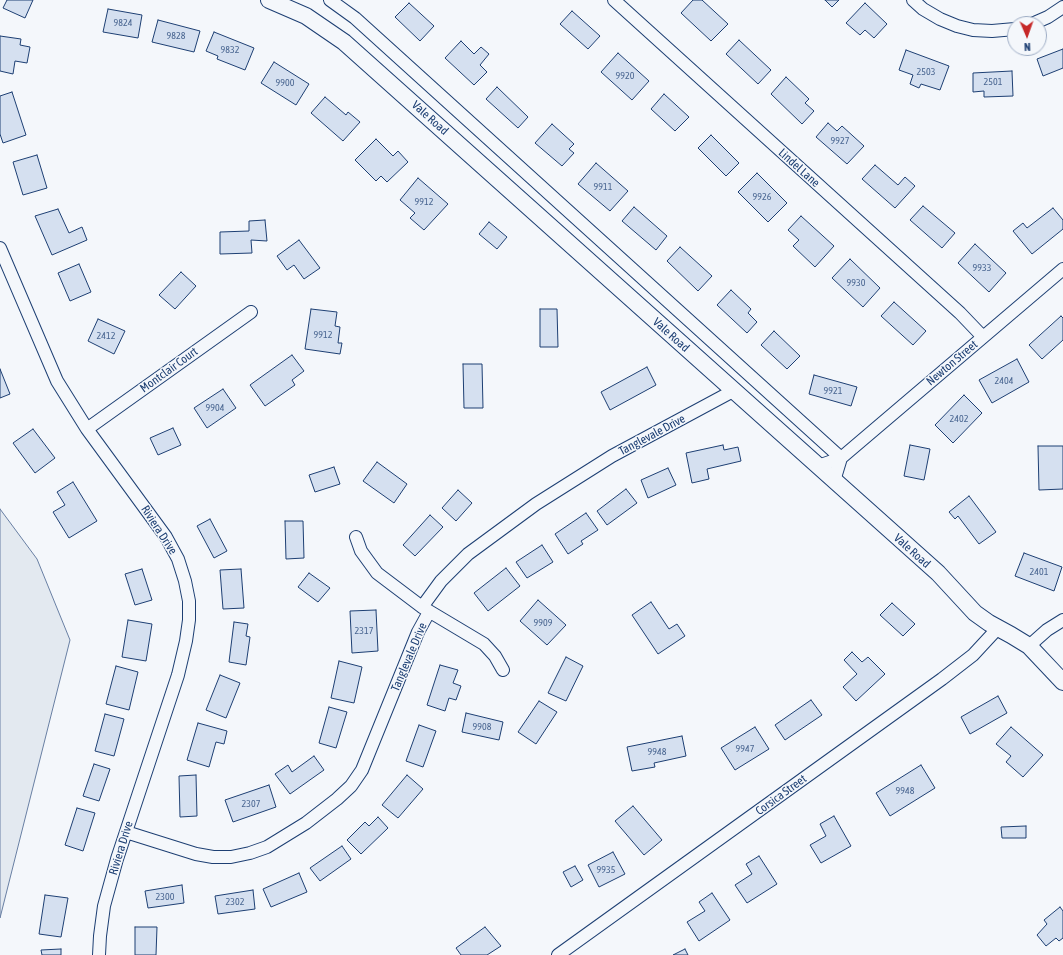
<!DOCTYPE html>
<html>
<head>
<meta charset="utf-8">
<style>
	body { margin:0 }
	#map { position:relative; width:1063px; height:955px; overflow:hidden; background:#f4f7fb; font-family:"Asap Condensed",sans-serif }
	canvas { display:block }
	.north { position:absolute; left:1007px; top:16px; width:40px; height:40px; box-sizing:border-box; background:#f4f7fb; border:1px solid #9eadc5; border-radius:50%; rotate:178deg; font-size:11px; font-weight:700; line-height:16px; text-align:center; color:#1d3f73 }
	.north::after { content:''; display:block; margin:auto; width:14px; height:18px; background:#c62828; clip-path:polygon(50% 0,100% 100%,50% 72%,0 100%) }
</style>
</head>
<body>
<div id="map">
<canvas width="1063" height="955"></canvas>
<div class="north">N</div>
</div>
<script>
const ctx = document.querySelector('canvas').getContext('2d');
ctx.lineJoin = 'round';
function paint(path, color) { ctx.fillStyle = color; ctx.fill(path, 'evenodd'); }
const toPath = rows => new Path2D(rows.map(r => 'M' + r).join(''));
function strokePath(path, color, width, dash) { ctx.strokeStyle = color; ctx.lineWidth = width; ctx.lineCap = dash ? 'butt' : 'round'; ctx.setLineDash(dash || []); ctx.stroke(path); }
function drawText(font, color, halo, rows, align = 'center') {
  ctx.font = font + ' "Asap Condensed",sans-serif'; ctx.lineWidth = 3; ctx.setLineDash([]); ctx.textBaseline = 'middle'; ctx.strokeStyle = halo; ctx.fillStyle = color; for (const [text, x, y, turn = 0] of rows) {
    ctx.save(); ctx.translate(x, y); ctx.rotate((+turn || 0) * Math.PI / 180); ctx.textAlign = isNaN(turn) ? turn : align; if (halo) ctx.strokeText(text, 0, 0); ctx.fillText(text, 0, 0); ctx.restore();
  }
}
const green = toPath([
	[0,509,37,559,70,640,0,918,0,509]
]);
paint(green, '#e3e9f0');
strokePath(green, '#687fa3', 1);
const building = toPath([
	[7,0,33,0,25,18,3,8,7,0],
	[693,0,702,0,728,24,711,41,681,13,693,0],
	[825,0,839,0,832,7,825,0],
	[409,3,434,26,420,41,395,17,409,3],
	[865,3,887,24,874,38,865,30,860,35,846,23,865,3],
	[108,9,142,15,138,38,103,32,108,9],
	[572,11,600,36,588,49,560,24,572,11],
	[158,20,200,31,194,52,152,42,158,20],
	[214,32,254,48,245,70,217,59,218,56,206,51,214,32],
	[0,36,21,39,20,45,30,47,27,63,15,61,13,74,0,71,0,36],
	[739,40,771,70,758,84,726,54,739,40],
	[461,41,474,54,481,47,489,54,480,65,487,72,474,85,445,58,461,41],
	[1063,49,1063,68,1043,76,1037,59,1063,49],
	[906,50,949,66,940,90,921,84,919,88,910,84,913,75,899,70,906,50],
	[618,53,649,81,632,100,601,72,618,53],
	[274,62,309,84,296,105,261,83,274,62],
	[1012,71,1013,96,984,97,984,91,973,92,973,73,1012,71],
	[786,77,809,99,805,103,814,111,802,124,771,94,786,77],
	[497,87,528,117,518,128,486,99,497,87],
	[12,92,26,135,3,143,0,134,0,96,12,92],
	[664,94,689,117,675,131,651,109,664,94],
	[325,97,346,115,348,112,360,122,343,141,311,113,325,97],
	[828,123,837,131,842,126,864,146,847,164,816,137,828,123],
	[552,124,574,144,569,149,574,153,562,166,535,143,552,124],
	[711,135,739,163,726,176,698,148,711,135],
	[376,139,393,156,398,151,408,162,387,182,381,176,376,181,355,160,376,139],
	[37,155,47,188,23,195,13,162,37,155],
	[596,163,628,191,610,211,578,184,596,163],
	[875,165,898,185,905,177,915,186,895,208,862,179,875,165],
	[757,173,787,203,768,222,738,192,757,173],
	[418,178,448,204,424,230,410,218,415,213,400,200,418,178],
	[923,206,955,233,942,248,910,220,923,206],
	[634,207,667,236,656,250,622,221,634,207],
	[1053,208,1063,220,1063,229,1032,254,1013,231,1023,223,1027,228,1053,208],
	[58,209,69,233,82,227,87,240,52,255,35,216,58,209],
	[801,216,834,246,815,267,793,246,799,240,788,230,801,216],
	[265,220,267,241,251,240,252,253,220,254,220,232,249,231,249,221,265,220],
	[489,222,507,237,497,249,479,234,489,222],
	[299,240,320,268,304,279,294,265,287,270,277,256,299,240],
	[975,244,1006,273,989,292,958,263,975,244],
	[680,247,712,276,698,291,667,261,680,247],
	[850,259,880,288,863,307,832,278,850,259],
	[79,264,91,292,70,301,58,273,79,264],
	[181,272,196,286,175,309,159,295,181,272],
	[731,290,751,309,748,313,757,322,747,333,717,305,731,290],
	[894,302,926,331,913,345,881,316,894,302],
	[311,309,337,312,335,326,340,327,338,343,342,343,340,354,305,349,311,309],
	[540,309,557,309,558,347,540,347,540,309],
	[1061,316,1063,318,1063,340,1042,359,1029,345,1061,316],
	[98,319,125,331,114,354,88,341,98,319],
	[774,331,800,356,787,369,761,345,774,331],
	[292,355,304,371,292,380,295,385,265,406,250,385,292,355],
	[1017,359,1029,382,992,403,979,380,1017,359],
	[463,364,482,364,483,408,464,408,463,364],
	[647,367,656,385,610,410,601,392,647,367],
	[0,369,10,394,0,398,0,369],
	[814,375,857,387,851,406,809,394,814,375],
	[223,389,236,408,207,428,194,408,223,389],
	[964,395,982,413,953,443,935,425,964,395],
	[173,428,181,445,158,455,150,438,173,428],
	[33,429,55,458,35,473,13,443,33,429],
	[723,445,724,450,738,447,741,461,707,469,709,479,692,483,686,453,723,445],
	[910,445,930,449,924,480,904,476,910,445],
	[1038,446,1063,446,1063,489,1039,490,1038,446],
	[377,462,407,484,394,503,363,481,377,462],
	[334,467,340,484,315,492,309,475,334,467],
	[668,468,676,485,648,498,641,480,668,468],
	[73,482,97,521,69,538,53,512,65,505,57,492,73,482],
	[626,489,637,503,607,525,597,511,626,489],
	[458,490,472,503,456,521,442,508,458,490],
	[969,496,996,532,979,544,958,516,955,519,949,512,969,496],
	[586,513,598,530,581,541,583,544,568,554,555,534,586,513],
	[430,515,443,527,415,556,403,545,430,515],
	[210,519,227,551,214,558,197,526,210,519],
	[285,521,303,521,304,558,286,559,285,521],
	[542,545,553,562,527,578,516,562,542,545],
	[1024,553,1062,567,1054,591,1015,576,1024,553],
	[506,568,520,586,488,611,474,593,506,568],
	[142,569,152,600,135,605,125,574,142,569],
	[241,569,244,608,223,609,220,570,241,569],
	[309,573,330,588,318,602,298,587,309,573],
	[538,600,566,625,547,645,520,621,538,600],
	[651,602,669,629,677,624,685,636,658,654,632,615,651,602],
	[892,603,915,624,903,636,880,615,892,603],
	[376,610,378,651,352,653,350,611,376,610],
	[128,620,152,624,146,661,122,657,128,620],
	[234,622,248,624,246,636,250,637,246,665,229,662,234,622],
	[852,652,862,662,868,657,885,674,856,701,843,687,857,674,844,660,852,652],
	[566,657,583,666,566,701,548,693,566,657],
	[339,661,362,667,354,703,331,698,339,661],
	[440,665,458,670,453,683,461,686,456,700,449,698,445,711,427,705,440,665],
	[116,666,138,672,129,710,106,704,116,666],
	[220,675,240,683,226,718,206,710,220,675],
	[998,696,1007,713,970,734,961,717,998,696],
	[811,700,822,715,785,740,775,725,811,700],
	[539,701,557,712,536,744,518,732,539,701],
	[329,707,347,712,336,748,319,743,329,707],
	[466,713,503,722,499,740,462,732,466,713],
	[105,714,124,719,114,756,95,751,105,714],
	[198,723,227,731,224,744,216,742,209,767,187,760,198,723],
	[419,725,436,731,423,767,406,761,419,725],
	[755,727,769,749,735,770,721,748,755,727],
	[1011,727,1043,755,1023,777,1006,762,1011,756,996,744,1011,727],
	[682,736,686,756,654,763,655,767,632,771,627,747,682,736],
	[314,756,324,770,290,794,275,774,288,765,292,772,314,756],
	[94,764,110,769,99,801,83,796,94,764],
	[921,765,935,788,890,816,876,793,921,765],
	[196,775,197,816,180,817,179,776,196,775],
	[407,775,423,789,398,818,382,805,407,775],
	[269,785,276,807,233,822,225,800,269,785],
	[633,806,662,840,644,855,615,821,633,806],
	[77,808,95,813,83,851,65,845,77,808],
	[834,816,851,846,821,863,810,845,826,836,820,824,834,816],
	[378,817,388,828,361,854,347,840,365,822,369,826,378,817],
	[1026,826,1026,838,1002,838,1001,827,1026,826],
	[342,846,351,859,320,881,310,868,342,846],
	[613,852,625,874,599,887,588,865,613,852],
	[759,856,777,884,747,903,735,885,752,874,746,864,759,856],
	[575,866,583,880,571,887,563,872,575,866],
	[299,873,307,892,271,907,263,889,299,873],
	[182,885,184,903,148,908,145,891,182,885],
	[253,890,255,909,218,914,215,896,253,890],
	[712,893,730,920,699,941,687,922,705,911,699,902,712,893],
	[45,895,68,898,61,937,39,934,45,895],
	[1060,907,1063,911,1063,938,1059,941,1056,938,1046,946,1037,935,1047,924,1044,920,1060,907],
	[135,927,157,927,156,955,135,955,135,927],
	[485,927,501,946,487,955,461,955,456,948,485,927],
	[61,949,61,955,42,955,41,950,61,949],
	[685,949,688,955,673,955,685,949]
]);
paint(building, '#d5e0f0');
strokePath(building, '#1d3f73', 1);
const street = toPath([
	[330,0,355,18,841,458,1063,269],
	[614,0,960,313,983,337],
	[913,0,923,9,940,19,957,26,973,30,992,31,1015,29],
	[1032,24,1048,17,1063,7],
	[0,248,57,381,87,429,166,537,178,559,185,581,189,601,189,620,186,641,178,675,117,859,104,906,100,936,99,955],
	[87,429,251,312],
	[818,466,841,458,834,481],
	[356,537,361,551,377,573,422,607,484,644,495,656,503,670],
	[422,607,441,581,468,554,536,504,612,456,733,391],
	[1029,646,1047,630,1063,620],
	[126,832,196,854,213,857,231,857,250,853,267,847,306,823,337,799,351,786,362,770,418,632,429,612],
	[558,955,942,679,973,655,998,628]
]);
const secondary = toPath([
	[269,0,306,16,344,42,938,573,975,613,989,623,1011,635,1029,646,1063,682]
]);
strokePath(street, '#1d3f73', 14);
strokePath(secondary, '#1d3f73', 18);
strokePath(street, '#f4f7fb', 12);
strokePath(secondary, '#f4f7fb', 16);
drawText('10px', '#4b6792', null, [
	["9824",123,23],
	["9828",176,36],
	["9832",230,50],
	["2503",926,72],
	["9920",625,76],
	["2501",993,82],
	["9900",285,83],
	["9927",840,141],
	["9911",603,187],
	["9926",762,197],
	["9912",424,202],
	["9933",982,268],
	["9930",856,283],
	["9912",323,335],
	["2412",106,336],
	["2404",1004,381],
	["9921",833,391],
	["9904",215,408],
	["2402",959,419],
	["2401",1039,572],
	["9909",543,623],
	["2317",364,631],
	["9908",482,727],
	["9947",745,749],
	["9948",657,752],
	["9948",905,791],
	["2307",251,804],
	["9935",606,870],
	["2300",165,897],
	["2302",235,902]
]);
drawText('12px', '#1d3f73', '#f4f7fb', [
	["Vale Road",430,118,42],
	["Lindel Lane",799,168,42],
	["Vale Road",671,335,42],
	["Newton Street",952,363,-40],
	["Montclair Court",169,370,-36],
	["Tanglevale Drive",652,435,-28],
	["Riviera Drive",159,530,57],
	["Vale Road",912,551,42],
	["Tanglevale Drive",409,657,-67],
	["Corsica Street",781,795,-36],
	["Riviera Drive",121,848,-73]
]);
</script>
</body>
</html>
